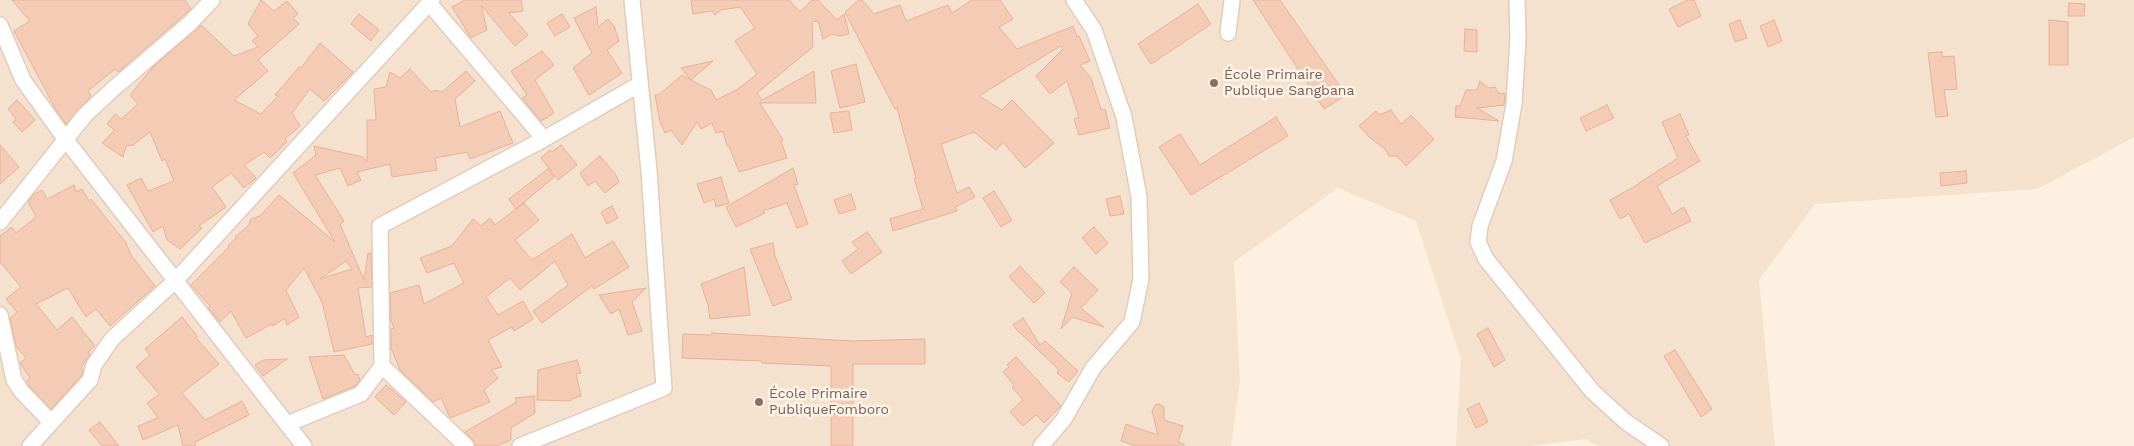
<!DOCTYPE html>
<html>
<head>
<meta charset="utf-8">
<style>
	body { margin:0 }
	canvas { display:block; background:#fdf0e0 }
</style>
</head>
<body>
<canvas width="2134" height="446"></canvas>
<script>
const ctx = document.querySelector('canvas').getContext('2d');
ctx.lineJoin = 'round';
function paint(path, color) { ctx.fillStyle = color; ctx.fill(path, 'evenodd'); }
const toPath = rows => new Path2D(rows.map(r => 'M' + r).join(''));
function strokePath(path, color, width, dash) { ctx.strokeStyle = color; ctx.lineWidth = width; ctx.lineCap = dash ? 'butt' : 'round'; ctx.setLineDash(dash || []); ctx.stroke(path); }
function drawText(font, color, halo, rows, align = 'center') {
  ctx.font = font + ' "Work Sans",sans-serif'; ctx.lineWidth = 5; ctx.setLineDash([]); ctx.textBaseline = 'middle'; ctx.strokeStyle = halo; ctx.fillStyle = color; for (const [text, x, y, turn = 0] of rows) {
    ctx.save(); ctx.translate(x, y); ctx.rotate((+turn || 0) * Math.PI / 180); ctx.textAlign = isNaN(turn) ? turn : align; if (halo) ctx.strokeText(text, 0, 0); ctx.fillText(text, 0, 0); ctx.restore();
  }
}
paint(toPath([
	[0,0,2134,0,2134,137,2038,189,1815,204,1759,280,1775,446,1598,446,1587,439,1530,446,1456,446,1461,359,1416,221,1338,188,1234,262,1240,380,1231,446,0,446]
]), '#f5e2ce');
const building = toPath([
	[12,0,185,0,191,9,118,72,115,69,88,91,91,96,66,124,55,108,14,31,30,21,12,0],
	[261,0,274,11,287,1,298,14,293,18,299,24,258,60,268,71,234,100,261,114,278,96,275,95,299,67,301,68,320,43,353,72,324,101,310,89,292,113,300,126,285,139,287,142,270,158,264,152,244,165,256,178,244,188,231,173,212,187,226,207,199,226,202,228,180,249,167,240,163,226,153,232,127,185,141,178,148,191,174,181,165,159,162,161,150,132,133,145,126,146,123,157,102,143,115,130,107,124,115,114,121,119,138,104,130,95,153,67,201,25,234,56,258,47,252,41,258,36,248,24,261,0],
	[465,0,521,0,523,11,509,13,528,35,515,46,481,5,487,30,471,38,452,7,465,0],
	[691,0,789,0,800,12,812,0,818,0,837,20,844,14,849,34,840,36,832,34,823,39,818,21,812,22,813,47,757,93,762,100,814,71,816,103,760,103,783,140,781,141,787,158,739,172,729,146,727,146,723,131,716,133,712,123,701,129,697,122,682,145,671,130,665,133,660,122,655,95,660,94,682,75,691,80,681,68,713,61,691,80,711,90,716,100,738,89,757,74,735,41,755,28,740,7,721,10,715,15,712,11,693,14,691,0],
	[859,0,862,0,874,14,900,5,906,21,948,5,952,13,972,0,1000,0,1013,19,999,27,1017,49,1073,26,1077,37,1079,36,1090,61,1080,65,1091,78,1101,110,1105,109,1110,128,1079,135,1074,119,1079,117,1067,81,1050,94,1036,76,1063,49,1060,46,979,96,1002,110,1012,100,1054,143,1025,168,1003,142,996,150,974,132,941,144,957,193,969,187,975,197,955,207,957,211,893,231,890,219,923,209,914,178,916,178,897,108,895,109,845,12,859,0],
	[1253,0,1280,0,1346,95,1324,109,1253,0],
	[1688,0,1694,0,1701,16,1678,27,1669,9,1688,0],
	[2069,3,2085,4,2084,16,2068,16,2069,3],
	[1198,4,1211,24,1151,64,1138,44,1198,4],
	[596,7,598,27,608,19,614,26,619,41,607,50,622,73,589,95,573,68,592,53,574,18,596,7],
	[359,14,379,30,371,41,351,24,359,14],
	[562,14,570,27,555,36,547,23,562,14],
	[1740,20,1747,38,1735,42,1729,24,1740,20],
	[1774,20,1782,41,1768,47,1760,26,1774,20],
	[2049,20,2068,22,2068,65,2049,65,2049,20],
	[1465,29,1477,30,1477,52,1464,51,1465,29],
	[542,51,554,65,535,80,554,113,541,121,522,98,527,95,511,71,542,51],
	[1942,52,1942,57,1954,56,1957,89,1944,90,1948,116,1936,117,1928,53,1942,52],
	[856,64,865,102,840,108,831,71,856,64],
	[410,69,431,92,435,90,442,92,466,71,475,81,455,99,460,127,500,111,513,143,470,159,467,152,435,158,437,170,392,177,390,164,357,172,361,180,348,186,340,168,315,175,344,221,340,224,364,280,368,253,371,253,372,287,358,288,366,337,372,335,372,344,334,352,322,302,304,268,286,290,299,317,287,325,285,318,273,326,272,324,246,338,231,311,220,322,208,308,210,306,191,285,229,247,228,246,236,238,235,237,249,225,251,219,260,216,279,195,335,242,293,173,316,155,314,146,363,157,367,162,367,120,376,120,374,89,386,87,390,72,400,78,410,69],
	[346,261,352,269,320,279,346,261],
	[1480,81,1489,88,1495,87,1499,94,1505,93,1504,105,1477,108,1499,121,1455,117,1456,106,1460,106,1466,90,1477,90,1480,81],
	[17,100,35,120,22,132,13,122,16,119,8,109,17,100],
	[1607,105,1614,118,1586,131,1580,118,1607,105],
	[1391,110,1401,124,1411,115,1434,139,1406,166,1397,156,1389,156,1385,149,1370,138,1359,126,1376,111,1379,115,1391,110],
	[849,111,852,130,834,133,830,113,849,111],
	[1680,114,1689,135,1686,136,1700,161,1657,186,1672,214,1684,207,1691,221,1645,243,1629,214,1620,219,1610,200,1639,184,1639,183,1678,158,1662,122,1680,114],
	[1276,117,1288,136,1191,195,1159,147,1180,134,1200,165,1276,117],
	[0,145,19,167,0,184,0,145],
	[561,145,577,165,558,180,541,158,550,150,552,152,561,145],
	[600,156,616,175,619,182,605,193,595,181,588,186,580,173,600,156],
	[793,168,798,184,794,185,808,224,797,228,787,203,763,211,765,213,736,227,726,207,793,168],
	[548,169,554,177,516,209,509,199,548,169],
	[1966,171,1967,183,1941,186,1940,173,1966,171],
	[721,177,729,203,716,207,714,199,704,203,697,184,721,177],
	[74,185,76,192,82,189,89,201,91,199,113,227,125,241,131,255,155,286,110,326,96,309,86,317,68,288,36,304,57,330,72,317,95,346,88,352,90,354,81,368,83,370,82,375,51,409,29,386,26,382,30,378,20,363,26,358,16,346,10,318,17,312,6,299,21,287,0,262,0,236,12,227,16,233,36,217,28,202,33,195,42,190,47,199,74,185],
	[994,191,1012,220,1001,227,983,198,994,191],
	[851,194,856,209,839,214,834,200,851,194],
	[1120,196,1124,214,1110,216,1106,199,1120,196],
	[524,203,539,220,515,240,532,260,572,234,585,258,613,241,629,267,594,289,592,286,542,323,533,311,568,285,555,261,520,290,510,278,486,297,498,315,523,301,533,319,514,331,512,327,488,340,502,367,491,370,498,378,484,390,490,402,450,418,441,398,433,402,400,370,391,348,391,329,394,328,391,320,390,293,419,285,424,304,464,283,454,263,427,273,420,258,452,246,473,219,481,226,490,218,495,225,524,203],
	[612,206,618,218,607,224,601,212,612,206],
	[1094,227,1108,243,1096,254,1082,238,1094,227],
	[867,232,882,252,851,274,842,261,858,249,852,242,867,232],
	[773,243,775,256,792,299,773,306,750,249,773,243],
	[1020,266,1045,293,1034,303,1009,277,1020,266],
	[744,267,750,315,710,319,708,305,701,284,744,267],
	[1074,267,1098,290,1081,308,1104,327,1072,317,1061,329,1072,293,1060,282,1074,267],
	[646,288,632,302,642,331,628,335,619,309,611,314,599,295,646,288],
	[182,317,197,336,196,338,219,364,182,393,205,420,242,401,249,415,195,442,195,446,183,446,178,425,143,440,138,426,158,418,147,403,159,394,136,367,150,355,145,349,182,317],
	[1023,318,1040,345,1045,341,1078,371,1069,382,1057,373,1059,370,1017,330,1013,325,1023,318],
	[1488,328,1505,360,1494,367,1477,334,1488,328],
	[712,333,853,341,925,339,925,364,853,364,853,446,831,446,831,366,762,363,762,361,682,358,683,334,712,335,712,333],
	[1675,350,1712,409,1701,417,1664,356,1675,350],
	[344,355,355,375,358,374,360,380,355,386,323,399,309,357,344,355],
	[1016,357,1061,406,1044,423,1036,415,1023,426,1010,412,1023,400,1012,387,1014,385,1003,372,1009,367,1007,365,1016,357],
	[287,359,263,376,255,365,263,360,287,359],
	[577,360,581,373,576,374,581,396,571,399,571,401,537,400,538,370,577,360],
	[386,385,406,402,394,415,375,397,386,385],
	[534,396,535,413,511,428,511,440,496,446,475,446,473,440,465,432,517,402,515,398,534,396],
	[1479,403,1488,422,1476,428,1467,409,1479,403],
	[1159,404,1164,407,1164,420,1183,426,1178,442,1184,444,1184,446,1136,446,1121,441,1126,424,1158,435,1152,411,1155,405,1159,404],
	[100,422,119,446,102,446,89,430,100,422]
]);
paint(building, '#f4ccb6');
strokePath(building, '#e8b195', 1);
const minor = toPath([
	[1517,0,1518,39,1514,104,1504,161,1480,226,1478,242,1486,259,1592,391,1626,422,1661,446],
	[429,3,544,139],
	[0,25,23,80,66,140,304,446],
	[1228,33,1232,0],
	[0,222,85,115,113,89,190,23,212,0],
	[0,315,14,380,22,392,51,422],
	[287,424,361,394,382,366],
	[30,446,90,380,94,365,112,339,176,280,432,0],
	[466,446,382,366,380,226,544,139,640,84],
	[520,446,664,388,649,171,632,0],
	[1041,446,1064,419,1093,368,1132,322,1141,279,1139,197,1124,117,1094,30,1074,0]
]);
strokePath(minor, '#e2ccbb', 18);
strokePath(minor, '#fff', 15);
for (const [x, y, r, color] of [
	[1214,83,5,"#8d6e63"],
	[759,402,5,"#8d6e63"]
]) { const dot = new Path2D(); dot.arc(x, y, r, 0, 2 * Math.PI); ctx.fillStyle = color; ctx.fill(dot); strokePath(dot, '#fff4e7', 2); }
drawText('14px', '#785e54', '#fff4e7', [
	["École Primaire",1224,75],
	["Publique Sangbana",1224,91],
	["École Primaire",769,394],
	["PubliqueFomboro",769,410]
], 'left');
</script>
</body>
</html>
